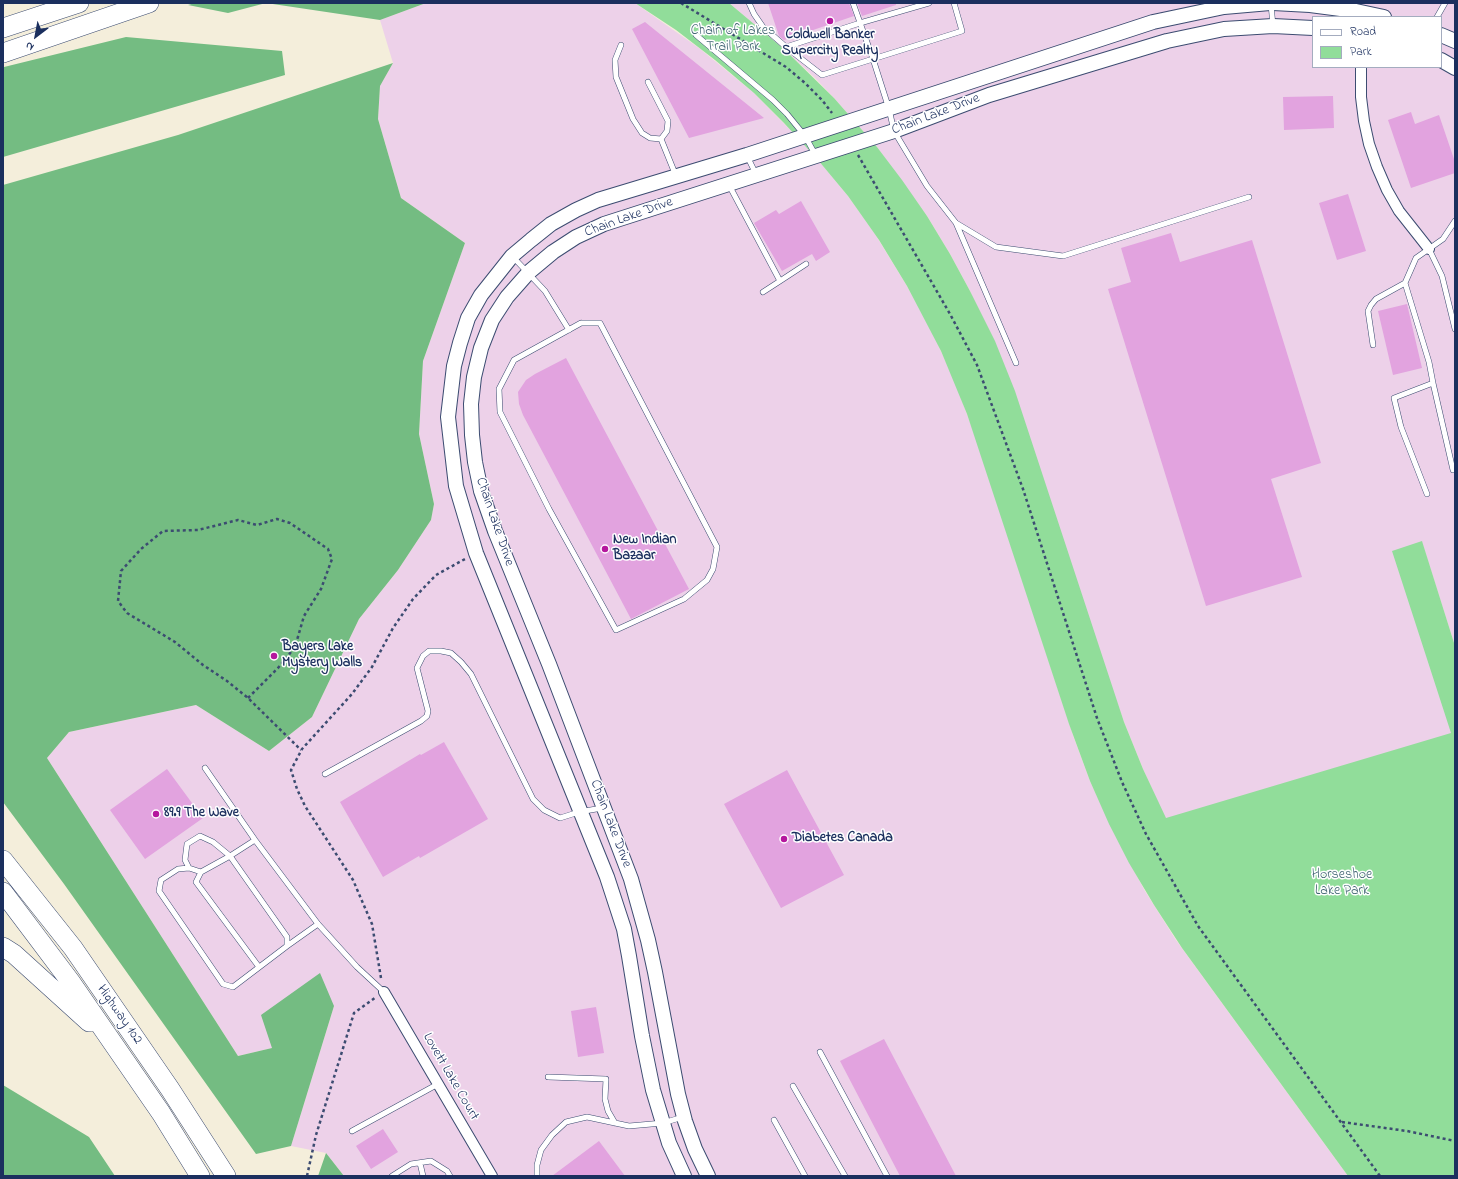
<!DOCTYPE html>
<html>
<head>
<meta charset="utf-8">
<style>
	body { margin:0 }
	#map { position:relative; width:1458px; height:1179px; overflow:hidden; background:#f4eedb; font-family:"Indie Flower",sans-serif }
	canvas { display:block }
	.frame { position:absolute; inset:0; border:4px solid #1b2f5e; pointer-events:none }
	.legend { position:absolute; left:1312px; top:16px; width:130px; height:52px; box-sizing:border-box; background:#fff; border:1px solid #a4acbf; margin:0; padding:5px 7px; list-style:none; font-size:12px; color:#1b2f5e }
	.legend li { display:flex; align-items:center; gap:8px; height:20px }
	.legend b { width:20px; border:1px solid #a4acbf }
	.north { position:absolute; left:16px; top:16px; width:40px; height:40px; -webkit-text-stroke:3px #fff; paint-order:stroke; rotate:212deg; font-size:11px; font-weight:700; line-height:16px; text-align:center; color:#1b2f5e }
	.north::after { content:''; display:block; margin:auto; width:14px; height:18px; background:#1b2f5e; clip-path:polygon(50% 0,100% 100%,50% 72%,0 100%) }
</style>
</head>
<body>
<div id="map">
<canvas width="1458" height="1179"></canvas>
<div class="frame"></div>
<ul class="legend">
<li><b style="height:5px;background:#fff"></b>Road</li>
<li><b style="height:11px;background:#91dd9a"></b>Park</li>
</ul>
<div class="north">N</div>
</div>
<script>
const ctx = document.querySelector('canvas').getContext('2d');
ctx.lineJoin = 'round';
function paint(path, color) { ctx.fillStyle = color; ctx.fill(path, 'evenodd'); }
const toPath = rows => new Path2D(rows.map(r => 'M' + r).join(''));
function strokePath(path, color, width, dash) { ctx.strokeStyle = color; ctx.lineWidth = width; ctx.lineCap = dash ? 'butt' : 'round'; ctx.setLineDash(dash || []); ctx.stroke(path); }
function drawText(font, color, halo, rows, align = 'center') {
  ctx.font = font + ' "Indie Flower",sans-serif'; ctx.lineWidth = 3; ctx.setLineDash([]); ctx.textBaseline = 'middle'; ctx.strokeStyle = halo; ctx.fillStyle = color; for (const [text, x, y, turn = 0] of rows) {
    ctx.save(); ctx.translate(x, y); ctx.rotate((+turn || 0) * Math.PI / 180); ctx.textAlign = isNaN(turn) ? turn : align; if (halo) ctx.strokeText(text, 0, 0); ctx.fillText(text, 0, 0); ctx.restore();
  }
}
paint(toPath([
	[426,3,635,3,699,48,754,93,809,149,848,196,875,234,907,286,935,338,954,380,973,430,1074,738,1090,781,1115,835,1145,891,1176,940,1348,1176,344,1176,326,1153,291,1146,334,1006,272,1048,238,1056,47,758,69,732,196,705,269,751,312,717,359,619,398,570,431,520,434,504,419,434,423,361,465,243,401,198,378,119,380,86,393,63,380,20],
	[729,3,1455,3,1455,646,1422,542,1455,734,1167,825,1159,805,1143,769,1124,722,970,291,950,254,927,216,877,147,834,98,815,78,785,50],
	[1313,17,1441,17,1441,67,1313,67]
]), '#edd1e9');
paint(toPath([
	[635,3,729,3,785,50,834,98,877,147,902,180,927,216,950,254,970,291,995,341,1015,391,1124,722,1143,769,1166,818,1451,733,1392,551,1422,541,1455,646,1455,1176,1348,1176,1182,948,1154,905,1129,863,1109,824,1090,781,1069,724,967,414,941,351,907,286,879,240,848,196,818,160,784,123,754,93,715,60,676,30]
]), '#91dd9a');
paint(toPath([
	[195,3,266,3,228,13,188,5],
	[266,3,426,3,380,20],
	[126,37,282,51,285,75,3,157,4,67],
	[393,63,380,86,378,119,401,198,465,243,423,361,419,434,434,504,431,520,398,570,359,619,312,717,269,751,196,705,69,732,47,758,238,1056,272,1048,261,1015,320,973,334,1006,291,1146,256,1154,64,884,3,802,3,185,178,135],
	[3,1085,89,1137,115,1176,3,1176],
	[326,1153,344,1176,318,1176]
]), '#74bc82');
paint(toPath([
	[768,3,849,3,854,16,784,40,779,36],
	[857,3,896,3,896,5,862,16],
	[645,22,764,118,689,138,632,29],
	[1333,96,1334,128,1284,130,1283,97],
	[1411,112,1415,124,1439,115,1455,162,1455,173,1411,188,1388,120],
	[1348,194,1366,251,1337,260,1319,203],
	[801,201,830,252,816,261,812,254,782,271,754,223,776,210,779,214],
	[1171,233,1180,262,1252,240,1321,463,1271,479,1302,577,1206,606,1108,289,1131,282,1121,248],
	[1407,304,1422,368,1393,375,1378,311],
	[566,358,689,589,631,619,523,415,519,404,518,392,526,380,535,374],
	[444,742,488,819,420,858,419,856,383,877,340,802,420,754,421,755],
	[167,769,203,818,145,859,110,810],
	[787,770,844,875,781,908,724,804],
	[596,1007,604,1053,578,1057,571,1011],
	[884,1039,956,1176,900,1176,840,1061],
	[383,1129,398,1152,371,1169,356,1146],
	[599,1141,625,1176,552,1176]
]), '#e2a3df');
const lane = toPath([
	[749,3,754,14,763,27,786,47,822,75,962,31,954,3],
	[853,3,873,59,889,109,894,131,927,186,956,223,996,247,1063,256,1249,197],
	[1271,4,1273,26],
	[1437,17,1445,3],
	[696,35,773,100,787,114,805,136,815,154],
	[621,45,615,60,616,77,633,119,642,133,650,138,661,139,676,176],
	[786,47,860,23,929,3],
	[648,82,668,121,667,131,661,139],
	[747,156,756,174],
	[729,185,780,281,806,264],
	[956,223,1016,363],
	[1429,249,1442,276,1455,329],
	[513,257,545,291,569,330],
	[763,292,780,281],
	[581,323,600,323,717,547,713,569,707,580,684,599,616,630,549,509,500,412,499,389,514,360,581,323],
	[1373,345,1368,311,1371,305,1376,299,1405,283],
	[1453,470,1433,383,1429,362,1405,283,1416,258,1443,239,1455,221],
	[1427,494,1401,427,1394,398,1433,383],
	[205,768,255,840,318,924,357,967,384,992],
	[325,774,421,721,427,716,428,711,417,668,423,656,429,651,441,651,451,653,461,662,471,674,533,799,544,810,560,818,579,812,602,808],
	[189,868,178,869,161,880,159,891,223,984,233,987,287,946,287,937,230,856,201,872,189,868,185,860,187,844,200,836,213,842,230,856,255,840],
	[201,872,196,882,259,967],
	[287,946,318,924],
	[820,1052,887,1176],
	[548,1077,606,1079,605,1099,608,1111,615,1123],
	[793,1086,845,1176],
	[774,1120,805,1176],
	[352,1131,438,1084],
	[420,1163,423,1176],
	[392,1176,411,1164,431,1161,447,1171,450,1176],
	[537,1176,537,1165,541,1150,552,1135,566,1122,587,1117,629,1126,663,1123,683,1117]
]);
const street = toPath([
	[1361,67,1361,97,1364,121,1369,144,1377,167,1387,190,1399,211,1429,249],
	[384,992,492,1176]
]);
const secondary = toPath([
	[1273,3,1310,5,1356,11,1384,17],
	[1441,35,1455,41],
	[1441,60,1455,68],
	[684,1176,669,1143,653,1090,642,1036,629,956,624,929,607,877,476,553,456,486,448,417,454,366,460,343,468,318,481,295,512,256,531,240,551,224,576,210,598,200,747,155,1153,22,1224,7,1270,3],
	[708,1176,695,1149,685,1121,678,1094,655,972,648,940,631,879,549,664,495,531,481,491,475,462,472,435,471,404,474,377,481,348,492,320,507,297,529,272,553,252,576,237,604,224,894,131,989,95,1167,41,1224,29,1273,26,1313,28]
]);
const highway = toPath([
	[3,28,79,3],
	[3,53,149,3],
	[3,860,73,948,170,1089,226,1176],
	[3,892,70,981,161,1113,200,1176],
	[3,947,14,954,89,1022]
]);
strokePath(lane, '#3c4c71', 6);
strokePath(street, '#3c4c71', 12);
strokePath(secondary, '#3c4c71', 16);
strokePath(highway, '#3c4c71', 20);
strokePath(toPath([
	[681,3,786,67,805,83,822,100,832,113],
	[858,155,950,314,977,365,1023,489,1097,718,1122,782,1146,834,1198,926,1380,1176],
	[248,698,278,668,295,647,304,616,321,589,332,559,328,549,290,523,277,519,257,525,238,520,198,530,163,531,141,549,121,571,118,601,127,613,175,642,203,665,227,681,248,698,301,750],
	[381,978,372,924,353,880,305,806,297,789,291,770,302,749,352,694,372,667,393,628,413,599,436,575,465,559],
	[1342,1122,1407,1131,1455,1141],
	[307,1176,316,1135,354,1013,376,997]
]), '#3c4c71', 2.5, [3, 3]);
strokePath(lane, '#fff', 5);
strokePath(street, '#fff', 10);
strokePath(secondary, '#fff', 14);
strokePath(highway, '#fff', 19);
for (const [x, y, r, color] of [
	[830,21,4,"#b5179e"],
	[605,549,4,"#b5179e"],
	[274,656,4,"#b5179e"],
	[156,814,4,"#b5179e"],
	[784,839,4,"#b5179e"]
]) { const dot = new Path2D(); dot.arc(x, y, r, 0, 2 * Math.PI); ctx.fillStyle = color; ctx.fill(dot); strokePath(dot, '#fff', 1.5); }
drawText('14px', '#3e6370', '#fff', [
	["Chain of Lakes",733,32],
	["Trail Park",733,48],
	["Horseshoe",1342,876],
	["Lake Park",1342,892]
]);
drawText('bold 14px', '#1b2f5e', '#fff', [
	["Coldwell Banker",830,36,"center"],
	["Supercity Realty",830,52,"center"],
	["New Indian",613,541],
	["Bazaar",613,557],
	["Bayers Lake",282,648],
	["Mystery Walls",282,664],
	["89.9 The Wave",164,814],
	["Diabetes Canada",792,839]
], 'left');
drawText('14px', '#1b2f5e', '#fff', [
	["Chain Lake Drive",936,115,-21],
	["Chain Lake Drive",629,218,-20],
	["Chain Lake Drive",494,522,71],
	["Chain Lake Drive",610,824,69],
	["Highway 102",119,1015,55],
	["Lovett Lake Court",450,1077,60]
]);
</script>
</body>
</html>
